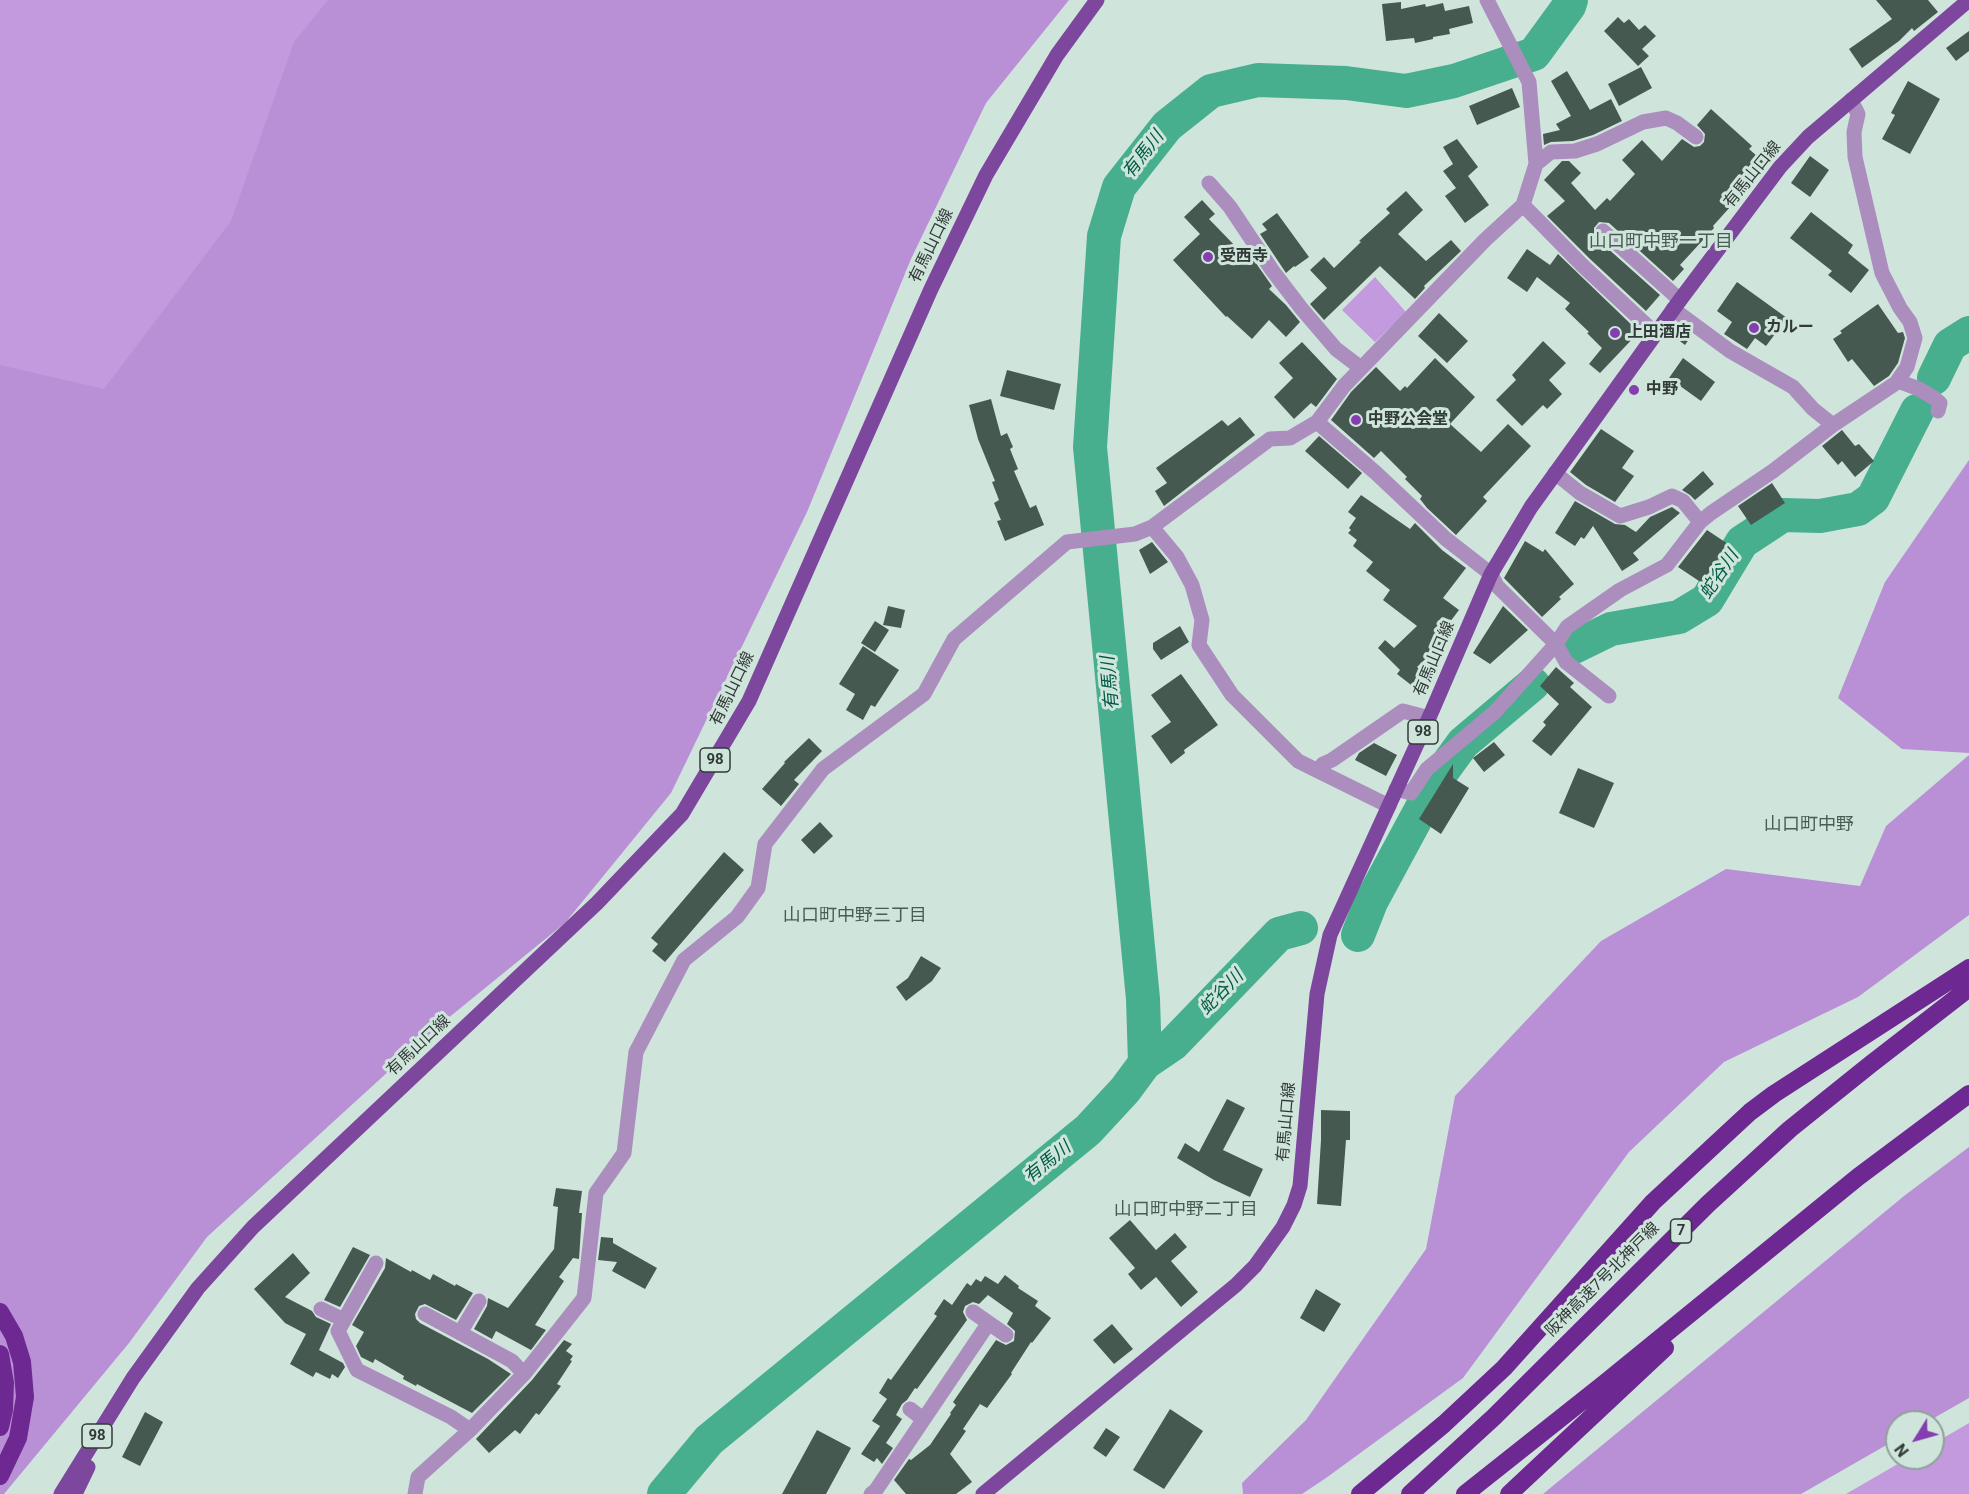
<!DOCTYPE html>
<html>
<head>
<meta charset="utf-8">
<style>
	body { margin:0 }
	#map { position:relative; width:1969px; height:1494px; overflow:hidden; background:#cfe5dc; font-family:Roboto,sans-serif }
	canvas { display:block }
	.north { position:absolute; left:1885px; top:1410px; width:60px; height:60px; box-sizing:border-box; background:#cfe5dc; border:2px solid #90a19a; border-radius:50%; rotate:233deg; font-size:16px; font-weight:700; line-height:24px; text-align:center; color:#323a37 }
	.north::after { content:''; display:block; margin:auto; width:21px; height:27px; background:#863daf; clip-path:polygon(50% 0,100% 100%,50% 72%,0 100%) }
</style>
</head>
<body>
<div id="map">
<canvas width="1969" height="1494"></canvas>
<div class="north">N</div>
</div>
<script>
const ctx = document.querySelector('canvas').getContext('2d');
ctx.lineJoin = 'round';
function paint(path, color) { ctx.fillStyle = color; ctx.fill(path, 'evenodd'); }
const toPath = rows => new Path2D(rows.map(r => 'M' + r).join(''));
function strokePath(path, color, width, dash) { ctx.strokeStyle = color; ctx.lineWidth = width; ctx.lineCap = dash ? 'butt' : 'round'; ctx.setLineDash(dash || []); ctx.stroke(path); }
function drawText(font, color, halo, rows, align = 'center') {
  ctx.font = font + ' Roboto,"Noto Sans JP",sans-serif'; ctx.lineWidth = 6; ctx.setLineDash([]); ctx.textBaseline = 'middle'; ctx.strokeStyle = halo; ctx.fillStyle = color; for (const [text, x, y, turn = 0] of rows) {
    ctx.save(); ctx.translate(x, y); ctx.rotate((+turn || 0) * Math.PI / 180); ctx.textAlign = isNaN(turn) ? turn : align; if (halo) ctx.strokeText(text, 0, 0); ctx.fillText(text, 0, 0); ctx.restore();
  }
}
paint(toPath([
	[0,0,429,0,0,574],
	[1375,277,1406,312,1375,342,1342,310],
	[1969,1423,1969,1494,1846,1494,1908,1458,1933,1458,1933,1444]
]), '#c29add');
paint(toPath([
	[328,0,1069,0,986,103,911,259,807,512,671,793,565,923,436,1028,207,1237,129,1343,4,1494,0,1494,0,365,104,389,231,221,294,42],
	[1969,460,1969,753,1902,749,1838,698,1885,582],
	[1969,755,1969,915,1858,997,1724,1062,1629,1152,1463,1378,1326,1478,1302,1494,1243,1494,1242,1483,1306,1420,1426,1249,1455,1096,1601,941,1726,869,1860,886,1886,826],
	[1969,1147,1969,1398,1927,1422,1897,1422,1897,1439,1801,1494,1543,1494,1904,1196]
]), '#b990d5');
strokePath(toPath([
	[1934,378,1950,345,1969,333],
	[1572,648,1611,629,1679,617,1707,600,1742,542,1783,515,1820,516,1858,509,1873,498,1917,411],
	[1358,935,1371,902,1439,776,1463,743,1533,684],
	[1145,1063,1173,1044,1279,934,1301,928],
	[664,1494,709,1440,1088,1130,1125,1090,1145,1063,1143,999,1090,447,1104,236,1119,187,1167,126,1211,91,1258,80,1346,83,1406,91,1454,81,1534,54,1569,6,1571,0]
]), '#47ae8e', 34);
paint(toPath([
	[1876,0,1928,0,1938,12,1914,31,1912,28,1899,41,1862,68,1849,49,1892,19],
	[1401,2,1401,9,1425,4,1426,7,1443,3,1445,11,1469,6,1473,23,1449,29,1450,34,1433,37,1433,39,1415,43,1414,38,1386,41,1382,4],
	[1618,17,1624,23,1629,19,1639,30,1645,25,1656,36,1642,49,1649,56,1638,66,1604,31],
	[1969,31,1969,51,1956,61,1946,48],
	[1641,67,1652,88,1619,106,1608,84],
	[1567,71,1590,110,1611,99,1622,121,1593,135,1573,141,1551,142,1544,145,1543,134,1560,130,1556,124,1571,116,1551,81],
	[1908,81,1940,99,1910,154,1882,139,1895,115,1891,113],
	[1512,88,1520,107,1477,125,1469,106],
	[1711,109,1752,146,1749,149,1766,164,1746,185,1748,187,1713,226,1714,228,1680,265,1684,269,1673,281,1609,223,1599,222,1594,228,1594,233,1596,238,1660,295,1646,311,1590,259,1547,216,1565,201,1544,180,1562,161,1569,161,1581,173,1571,183,1595,210,1607,198,1610,201,1635,174,1622,160,1642,140,1662,161,1682,139,1694,147,1700,146,1704,142,1705,134,1697,125],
	[1457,139,1478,167,1468,176,1489,205,1465,223,1445,196,1456,188,1443,171,1453,164,1443,147],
	[1810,156,1829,170,1810,197,1791,183],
	[1406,191,1423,210,1398,234,1426,261,1451,240,1461,251,1424,286,1425,288,1415,299,1380,266,1324,320,1310,304,1327,288,1310,270,1324,257,1334,268,1361,242,1359,241,1390,213,1386,209],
	[1202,200,1215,214,1209,219,1239,250,1244,246,1272,286,1269,289,1286,305,1300,322,1286,337,1269,320,1252,339,1227,316,1226,317,1173,260,1200,234,1184,217],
	[1811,212,1853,245,1848,253,1869,270,1851,293,1828,275,1832,271,1790,238],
	[1277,213,1309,257,1295,267,1294,266,1286,273,1260,234,1267,230,1262,224],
	[1527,249,1550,265,1558,254,1639,332,1600,373,1589,364,1602,348,1587,333,1589,332,1565,309,1570,303,1537,277,1527,292,1507,278],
	[1737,282,1787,318,1766,346,1755,338,1747,349,1724,334,1732,322,1717,311],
	[1878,304,1898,333,1903,332,1905,338,1898,363,1889,376,1874,386,1852,359,1848,362,1833,339,1842,333,1840,331],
	[1439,313,1468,341,1447,363,1418,336],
	[1679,326,1692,335,1685,345,1672,335],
	[1543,341,1566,363,1549,380,1562,394,1547,409,1543,405,1522,426,1496,400,1516,380,1512,375],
	[1302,342,1337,379,1316,407,1311,403,1294,419,1274,397,1293,378,1279,363],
	[1435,358,1475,397,1450,424,1481,452,1508,424,1531,446,1483,497,1487,501,1456,535,1427,508,1420,499,1422,496,1405,479,1407,477,1381,451,1374,458,1331,420,1351,392,1376,367,1400,391,1405,386,1407,388],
	[1683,358,1715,382,1701,401,1669,378],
	[1007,370,1061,384,1054,410,1000,396],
	[991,399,1001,436,1007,433,1013,447,1010,449,1018,469,1014,471,1030,508,1036,505,1044,525,1005,541,997,521,1001,520,994,503,999,500,992,482,995,481,978,439,969,405],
	[1240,417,1255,435,1164,506,1155,491,1167,483,1156,468,1222,420,1228,426],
	[1601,429,1634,451,1622,468,1634,476,1615,502,1586,485,1570,472],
	[1842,430,1855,446,1859,444,1874,461,1855,477,1842,461,1838,465,1822,446],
	[1319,436,1362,473,1348,489,1305,451],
	[1703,471,1714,484,1695,500,1690,495,1682,490],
	[1772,483,1785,503,1751,525,1738,506],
	[1361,495,1410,529,1415,523,1442,550,1466,568,1443,598,1459,610,1437,639,1442,643,1417,667,1426,674,1415,688,1397,674,1400,670,1378,648,1385,640,1394,648,1417,626,1383,600,1390,590,1366,571,1373,562,1353,546,1357,540,1348,533,1351,530,1349,528,1356,518,1348,512],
	[1575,501,1615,524,1625,525,1636,532,1650,517,1672,507,1680,513,1633,553,1639,560,1622,571,1593,526,1584,539,1581,537,1575,546,1555,533],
	[1707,530,1728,544,1702,583,1678,567],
	[1525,541,1543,552,1545,549,1574,584,1559,597,1561,599,1542,617,1504,578],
	[1152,542,1168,562,1150,574,1139,550],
	[888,606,905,610,901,628,883,625],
	[1503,606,1528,630,1490,664,1473,653],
	[875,621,889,630,875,652,861,643],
	[1180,626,1189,642,1161,660,1153,649,1153,643],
	[863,646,899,670,875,707,871,705,863,720,846,710,855,694,839,684],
	[1556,667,1574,683,1570,687,1592,707,1551,756,1532,741,1546,725,1543,722,1559,704,1540,686],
	[1181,674,1218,725,1184,750,1185,753,1171,764,1151,736,1171,722,1151,695],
	[809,738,822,751,794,780,799,784,781,806,762,789,785,763,784,762],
	[1494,742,1505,755,1484,772,1473,758],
	[1374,743,1397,755,1386,776,1355,760,1359,753],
	[1453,764,1453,778,1469,788,1441,834,1419,819],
	[1578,768,1614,783,1594,828,1559,813],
	[820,822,833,836,814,854,801,840],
	[724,852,744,870,665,962,652,951,658,944,651,938],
	[921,956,941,968,932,981,906,1001,896,987,908,978],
	[1227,1099,1245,1108,1223,1150,1263,1169,1250,1197,1214,1180,1177,1158,1185,1143,1199,1152],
	[1321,1110,1350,1111,1350,1140,1346,1140,1341,1206,1317,1204,1321,1140],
	[556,1188,582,1191,579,1213,582,1213,579,1259,573,1258,559,1277,564,1281,535,1325,546,1330,531,1350,496,1331,492,1339,474,1329,487,1306,488,1298,508,1308,554,1249,558,1207,553,1206],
	[1130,1220,1156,1250,1175,1233,1187,1247,1171,1261,1198,1292,1181,1307,1156,1277,1141,1290,1128,1274,1135,1268,1109,1238],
	[601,1237,613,1238,613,1243,657,1268,645,1289,612,1271,617,1262,598,1260],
	[353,1247,370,1255,340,1307,324,1300],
	[293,1253,310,1273,285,1297,312,1311,316,1317,331,1324,319,1350,343,1363,345,1367,338,1378,332,1374,330,1379,316,1372,313,1377,290,1364,306,1334,285,1323,254,1289],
	[386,1258,411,1272,412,1270,430,1280,433,1274,455,1286,456,1284,473,1293,456,1320,425,1304,419,1306,415,1314,416,1319,420,1323,488,1359,511,1374,472,1413,417,1384,416,1386,403,1379,404,1376,375,1359,373,1363,361,1357,356,1346,364,1332,352,1325,385,1268],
	[1005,1275,1019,1286,1018,1288,1038,1301,1035,1306,1051,1318,1032,1343,1031,1342,1011,1373,1012,1374,987,1408,980,1404,963,1429,966,1431,950,1454,972,1482,956,1494,906,1494,894,1480,909,1459,911,1460,930,1445,951,1414,950,1413,956,1405,953,1402,996,1340,1006,1345,1014,1341,1015,1331,1007,1324,1013,1313,988,1295,979,1304,973,1302,965,1306,963,1312,967,1320,917,1389,915,1388,907,1400,902,1404,896,1415,902,1419,886,1443,893,1448,882,1464,877,1458,874,1462,861,1454,880,1426,872,1421,887,1399,879,1393,888,1378,891,1380,937,1316,934,1314,944,1299,952,1305,967,1283,971,1286,976,1279,981,1282,985,1276,998,1284],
	[1316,1289,1341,1304,1324,1332,1300,1318],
	[1112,1324,1133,1349,1114,1364,1093,1340],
	[564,1340,572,1344,566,1351,573,1356,570,1360,572,1361,557,1384,561,1386,539,1415,536,1413,520,1434,515,1430,489,1453,476,1439,532,1380],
	[1170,1409,1203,1431,1164,1489,1133,1470],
	[145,1412,163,1422,140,1466,122,1457],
	[1106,1428,1120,1437,1106,1457,1093,1448],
	[817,1430,851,1448,826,1494,782,1494]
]), '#465951');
strokePath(toPath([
	[1536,164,1551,152,1575,151,1597,144,1643,122,1666,118,1677,123,1696,137],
	[1209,183,1230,207,1272,270,1301,308,1336,349,1361,368],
	[1523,205,1583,266,1655,333],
	[1603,231,1680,300],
	[1673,309,1730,351,1793,387,1813,409,1833,425],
	[1898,381,1919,389,1934,398,1940,403,1938,411],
	[1317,422,1376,473,1446,539,1491,574,1497,586,1556,644,1566,662,1609,696],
	[1555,473,1580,493,1620,516,1649,507,1672,496,1683,501,1700,522],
	[1152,527,1177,557,1192,585,1202,620,1199,645,1232,695,1298,761,1389,806],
	[1318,770,1323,764,1332,760,1403,711,1429,718],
	[1396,789,1411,793,1427,769,1495,712,1556,644,1567,627,1620,590,1667,565,1700,522,1711,513,1773,471,1833,425,1896,383,1907,367,1915,338,1910,322,1900,308,1882,273,1855,157,1854,132,1858,114,1851,100],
	[376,1263,338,1331,357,1370,451,1417,470,1430],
	[321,1309,344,1320],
	[973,1312,1006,1335],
	[425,1314,512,1361,524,1374],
	[460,1333,479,1301],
	[910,1409,923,1419],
	[415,1494,418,1477,470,1430,524,1374,584,1298,596,1193,624,1153,636,1052,684,960,737,917,758,888,765,844,823,769,924,694,954,639,1067,542,1135,534,1152,527,1270,439,1290,438,1317,422,1344,386,1485,240,1523,205,1536,164,1529,82,1487,0],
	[871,1494,876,1490,988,1324]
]), '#ab8ebe', 15);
strokePath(toPath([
	[61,1494,133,1378,198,1288,253,1227,597,903,682,814,749,701,931,289,986,175,1057,55,1097,0],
	[75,1494,88,1467],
	[983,1494,1236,1285,1255,1266,1283,1227,1294,1205,1300,1186,1317,994,1330,935,1432,711,1491,574,1531,507,1680,300,1780,167,1808,137,1969,0]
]), '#7e479e', 15);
strokePath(toPath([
	[0,1312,14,1336,22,1362,25,1397,18,1438,0,1476],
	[0,1354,5,1383,4,1410,0,1427],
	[1360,1494,1444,1424,1504,1368,1653,1202,1750,1112,1774,1094,1969,968],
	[1410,1494,1494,1417,1708,1204,1790,1129,1871,1064,1969,988],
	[1465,1494,1605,1383,1858,1177,1969,1094],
	[1509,1494,1665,1348]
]), '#6d2891', 18);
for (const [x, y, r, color] of [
	[1208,257,6,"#863daf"],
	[1754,328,6,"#863daf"],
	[1615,333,6,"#863daf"],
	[1634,390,6,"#863daf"],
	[1356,420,6,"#863daf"]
]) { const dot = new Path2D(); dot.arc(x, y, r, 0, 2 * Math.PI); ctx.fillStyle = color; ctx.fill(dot); strokePath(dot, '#cfe5dc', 2); }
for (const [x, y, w] of [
	[1423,732,30],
	[715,760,30],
	[1681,1231,21],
	[97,1436,30]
]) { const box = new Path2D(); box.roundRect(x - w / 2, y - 12, w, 24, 4.5); ctx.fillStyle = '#cfe5dc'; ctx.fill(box); strokePath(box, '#323a37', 1.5); }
drawText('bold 15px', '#323a37', null, [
	["98",1423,732],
	["98",715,760],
	["7",1681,1231],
	["98",97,1436]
]);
drawText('16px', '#323a37', '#cfe5dc', [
	["有馬山口線",1753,175,-51],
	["有馬山口線",932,246,-64],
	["有馬山口線",1435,659,-67],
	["有馬山口線",733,689,-64],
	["有馬山口線",419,1046,-43],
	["有馬山口線",1287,1122,-85],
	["阪神高速7号北神戸線",1603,1280,-45]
]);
drawText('bold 16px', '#323a37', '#cfe5dc', [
	["受西寺",1220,257],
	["カルー",1766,328],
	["上田酒店",1627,333],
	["中野",1646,390],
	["中野公会堂",1368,420]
], 'left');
drawText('italic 18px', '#005a44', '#cfe5dc', [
	["有馬川",1144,155,-52],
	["蛇谷川",1720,575,-56],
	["有馬川",1111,683,-95],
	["蛇谷川",1222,993,-46],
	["有馬川",1048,1163,-39]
]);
drawText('18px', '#4a5d55', '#cfe5dc', [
	["山口町中野一丁目",1661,242],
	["山口町中野",1809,825],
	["山口町中野三丁目",855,916],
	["山口町中野二丁目",1186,1210]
]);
</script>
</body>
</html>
